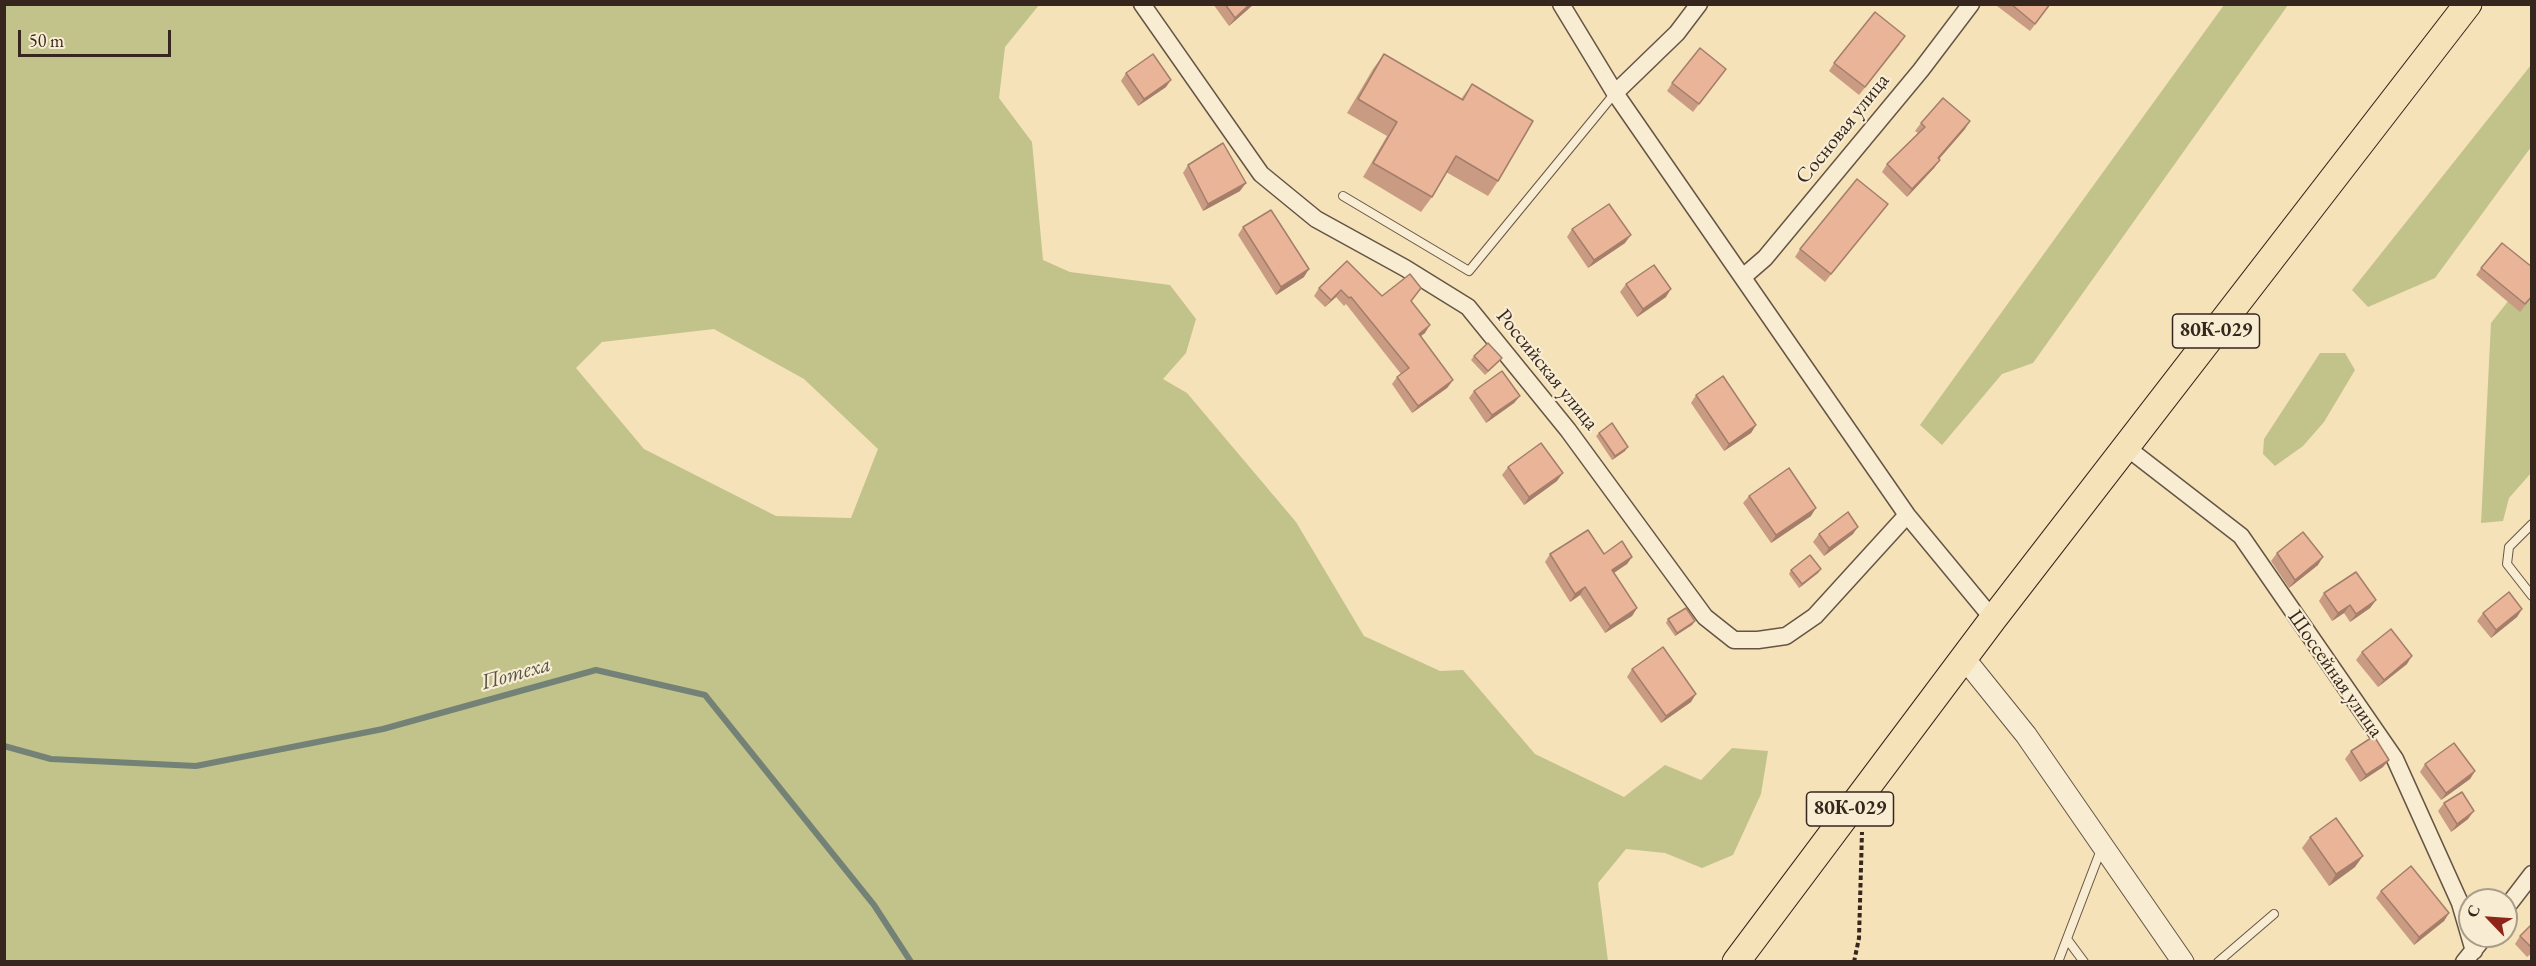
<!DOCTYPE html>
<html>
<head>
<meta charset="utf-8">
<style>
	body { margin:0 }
	#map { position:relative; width:2536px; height:966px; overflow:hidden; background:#f5e2b9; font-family:"EB Garamond",serif }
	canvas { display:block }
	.frame { position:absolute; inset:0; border:6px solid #36261d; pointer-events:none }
	.north { position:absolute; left:2458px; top:888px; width:60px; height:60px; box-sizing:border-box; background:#f8ecd2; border:2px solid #aa9d8a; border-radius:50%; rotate:295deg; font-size:16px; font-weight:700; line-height:24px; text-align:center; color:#36261d }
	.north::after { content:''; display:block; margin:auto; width:21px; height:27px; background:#8f2418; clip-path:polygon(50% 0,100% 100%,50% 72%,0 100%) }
	.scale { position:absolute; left:18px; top:30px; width:153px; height:27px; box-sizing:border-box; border:3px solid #36261d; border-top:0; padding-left:8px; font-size:18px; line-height:21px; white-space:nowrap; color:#36261d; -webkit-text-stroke:4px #f8ecd2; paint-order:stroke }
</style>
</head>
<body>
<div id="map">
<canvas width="2536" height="966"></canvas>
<div class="frame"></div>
<div class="north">С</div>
<div class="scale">50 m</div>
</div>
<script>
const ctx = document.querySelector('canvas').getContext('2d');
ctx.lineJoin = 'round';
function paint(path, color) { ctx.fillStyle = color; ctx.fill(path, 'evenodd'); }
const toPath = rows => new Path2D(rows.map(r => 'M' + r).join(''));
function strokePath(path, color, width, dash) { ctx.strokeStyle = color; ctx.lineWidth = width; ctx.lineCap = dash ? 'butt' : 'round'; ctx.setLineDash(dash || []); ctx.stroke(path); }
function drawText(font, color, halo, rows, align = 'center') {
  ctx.font = font + ' "EB Garamond",serif'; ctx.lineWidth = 4.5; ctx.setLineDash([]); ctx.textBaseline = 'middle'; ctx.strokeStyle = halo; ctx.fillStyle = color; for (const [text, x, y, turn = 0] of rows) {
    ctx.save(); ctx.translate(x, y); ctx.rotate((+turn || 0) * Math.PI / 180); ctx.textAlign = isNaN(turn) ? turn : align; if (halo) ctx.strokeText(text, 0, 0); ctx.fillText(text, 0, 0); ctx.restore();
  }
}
paint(toPath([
	[5,4,1039,5,1005,47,999,98,1032,142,1043,260,1070,272,1170,285,1196,319,1186,353,1163,379,1187,393,1296,522,1364,636,1440,671,1463,670,1535,754,1624,797,1665,765,1701,780,1732,748,1768,751,1761,794,1733,855,1702,868,1665,853,1626,849,1598,883,1608,961,5,961],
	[714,329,804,379,878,449,851,518,776,516,644,449,576,368,602,342],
	[2224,5,2288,5,2033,363,2002,374,1942,445,1920,425],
	[2531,65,2531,147,2435,278,2368,307,2352,290],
	[2531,272,2531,473,2509,498,2503,521,2481,523,2491,323],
	[2320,353,2345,353,2355,370,2324,422,2303,446,2275,466,2263,454,2264,439]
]), '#c2c28b');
strokePath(toPath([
	[4,746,51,759,196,766,383,729,596,670,705,695,874,905,911,962]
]), '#738176', 6);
const service = toPath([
	[1343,196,1469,271,1615,93],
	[2532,524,2509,547,2507,564,2532,596],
	[2067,939,2084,962],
	[2058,962,2102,847],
	[2218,962,2274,914]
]);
const minor = toPath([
	[1142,4,1261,174,1316,219,1405,268,1468,307,1568,430,1705,617,1734,640,1758,640,1786,636,1815,616,1907,515],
	[1561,4,1615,93,1907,515,1993,619],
	[1615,93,1677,33,1699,4],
	[1743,277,1765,258,1921,70,1971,4],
	[2126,447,2241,536,2395,759,2460,903,2474,951],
	[2506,908,2532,874],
	[2464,962,2485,936]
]);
const tertiary = toPath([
	[1964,658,2026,735,2183,962]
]);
const primary = toPath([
	[1736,962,1993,619,2468,4]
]);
strokePath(service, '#654', 10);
strokePath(minor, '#654', 19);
strokePath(tertiary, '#654', 23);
strokePath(primary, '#36261d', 29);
strokePath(toPath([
	[1854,962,1859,938,1862,832]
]), '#36261d', 4, [4.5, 3]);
strokePath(service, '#f8ecd2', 8);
strokePath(minor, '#f8ecd2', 16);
strokePath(tertiary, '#f8ecd2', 21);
strokePath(primary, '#f5e2b9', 27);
paint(toPath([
	[1213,4,1254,4,1229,26],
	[1998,4,2051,4,2030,31,1997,6],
	[1900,44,1859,95,1829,71,1834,63],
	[1384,54,1461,99,1472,84,1498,181,1488,196,1446,172,1432,197,1421,212,1363,177,1387,136,1347,113,1373,69],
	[1726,69,1693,112,1667,91,1672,83],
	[1126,73,1166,87,1138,106,1121,81],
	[1921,123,1965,129,1939,159,1940,160,1934,168,1907,197,1882,172,1887,164,1918,133,1915,131],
	[1188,165,1240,191,1203,211,1183,173],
	[1888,204,1825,282,1795,257,1800,249],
	[1243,227,1304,277,1276,295,1238,235],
	[1572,229,1625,243,1588,268,1567,237],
	[1347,261,1382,296,1421,288,1411,302,1425,333,1421,336,1453,380,1447,388,1412,413,1392,384,1397,377,1401,374,1346,304,1344,306,1336,297,1325,307,1314,296,1319,288],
	[2532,267,2532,297,2520,312,2476,275,2481,268],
	[1626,284,1666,297,1637,317,1620,292],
	[1474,356,1499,362,1485,375,1471,360],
	[1474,391,1520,396,1514,403,1486,423,1469,398],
	[1696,395,1756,425,1751,433,1724,451,1691,403],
	[1599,433,1625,451,1612,460,1596,436],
	[1508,467,1557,481,1524,505,1502,475],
	[1749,496,1811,516,1771,543,1743,503],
	[1819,534,1853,534,1824,556,1813,542],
	[2277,553,2318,565,2289,588,2271,561],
	[1550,554,1604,554,1632,557,1627,564,1614,573,1637,608,1632,616,1605,633,1580,595,1570,602,1545,562],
	[1821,569,1818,573,1799,588,1789,574,1791,570],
	[2324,593,2376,600,2370,608,2350,622,2344,613,2332,621,2319,601],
	[2522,609,2517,617,2491,638,2477,621,2483,613],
	[1668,619,1695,621,1692,625,1675,636,1666,623],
	[2362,652,2407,664,2378,687,2356,660],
	[1632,669,1691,702,1661,723,1627,677],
	[2351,751,2383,767,2360,782,2345,759],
	[2425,764,2475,771,2470,779,2441,800,2420,772],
	[2444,803,2468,819,2451,832,2438,811],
	[2310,837,2355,867,2329,886,2302,848],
	[2381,891,2449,913,2444,921,2414,945,2376,898],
	[2532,924,2532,953,2527,957,2515,944,2520,936]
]), '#c99b83');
paint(toPath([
	[1250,4,1254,4,1229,26,1235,18],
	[1171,80,1166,87,1138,106,1144,99],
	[1970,121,1965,129,1933,166,1938,158],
	[1940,160,1934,168,1907,197,1912,189],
	[1246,183,1240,191,1203,211,1208,204],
	[1631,235,1625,243,1588,268,1594,260],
	[1309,269,1304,277,1276,295,1281,287],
	[1671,289,1666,297,1637,317,1643,309],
	[1341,290,1336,297,1325,307,1331,300],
	[1430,325,1425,333,1414,341,1419,334],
	[1453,380,1447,388,1412,413,1418,406],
	[1520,396,1514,403,1486,423,1492,415],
	[1756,425,1751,433,1724,451,1729,444],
	[1628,447,1625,451,1612,460,1615,456],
	[1563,473,1557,481,1524,505,1529,497],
	[1816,508,1811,516,1771,543,1776,535],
	[1858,527,1853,534,1824,556,1829,548],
	[1632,557,1627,564,1606,578,1612,570],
	[2323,557,2318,565,2289,588,2295,580],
	[1821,569,1818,573,1799,588,1802,584],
	[1585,587,1580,595,1570,602,1575,594],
	[2376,600,2370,608,2350,622,2356,614],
	[2350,605,2344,613,2332,621,2338,613],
	[1637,608,1632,616,1605,633,1610,626],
	[2522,609,2517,617,2491,638,2496,630],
	[1695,621,1692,625,1675,636,1677,633],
	[2412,656,2407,664,2378,687,2384,680],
	[1696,694,1691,702,1661,723,1666,716],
	[2389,760,2383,767,2360,782,2366,775],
	[2475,771,2470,779,2441,800,2446,793],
	[2474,811,2468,819,2451,832,2457,824],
	[2363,856,2355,867,2329,886,2336,874],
	[2449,913,2444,921,2414,945,2419,937]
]), '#a47e6a');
const building = toPath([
	[1225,4,1250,4,1235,18,1225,4],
	[2011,4,2050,4,2035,24,2011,4],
	[1875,12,1905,36,1865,87,1834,63,1875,12],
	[1700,48,1726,69,1699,104,1672,83,1700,48],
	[1153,54,1171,80,1144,99,1126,73,1153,54],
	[1384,54,1463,100,1472,84,1533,121,1498,181,1456,156,1432,197,1373,163,1397,122,1358,99,1384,54],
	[1943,98,1970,121,1938,158,1940,160,1912,189,1887,164,1925,127,1921,123,1943,98],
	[1223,143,1246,183,1208,204,1188,165,1223,143],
	[1857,179,1888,204,1831,274,1800,249,1857,179],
	[1609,204,1631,235,1594,260,1572,229,1609,204],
	[1271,210,1309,269,1281,287,1243,227,1271,210],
	[2502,243,2532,267,2532,296,2525,304,2481,268,2502,243],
	[1347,261,1382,296,1410,274,1421,288,1411,301,1430,325,1419,334,1453,380,1418,406,1397,377,1409,368,1351,297,1349,298,1341,290,1331,300,1319,288,1347,261],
	[1654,265,1671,289,1643,309,1626,284,1654,265],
	[1488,343,1502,358,1488,371,1474,356,1488,343],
	[1502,371,1520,396,1492,415,1474,391,1502,371],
	[1723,376,1756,425,1729,444,1696,395,1723,376],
	[1612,423,1628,447,1615,456,1599,433,1612,423],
	[1541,443,1563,473,1529,497,1508,467,1541,443],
	[1789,468,1816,508,1776,535,1749,496,1789,468],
	[1848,512,1858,527,1829,548,1819,534,1848,512],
	[1588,530,1604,554,1622,541,1632,557,1612,570,1637,608,1610,626,1585,587,1575,594,1550,554,1588,530],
	[2303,532,2323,557,2295,580,2277,553,2303,532],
	[1810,555,1821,569,1802,584,1791,570,1810,555],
	[2356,572,2376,600,2356,614,2350,605,2338,613,2324,593,2356,572],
	[2509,592,2522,609,2496,630,2483,613,2509,592],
	[1686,608,1695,621,1677,633,1668,619,1686,608],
	[2391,629,2412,656,2384,680,2362,652,2391,629],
	[1663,647,1696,694,1666,716,1632,669,1663,647],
	[2374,736,2389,760,2366,775,2351,751,2374,736],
	[2454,743,2475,771,2446,793,2425,764,2454,743],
	[2462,792,2474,811,2457,824,2444,803,2462,792],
	[2336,818,2363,856,2336,874,2310,837,2336,818],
	[2411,866,2449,913,2419,937,2381,891,2411,866],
	[2532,924,2532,948,2520,936,2532,924]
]);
paint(building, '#eab498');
strokePath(building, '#a47e6a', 1.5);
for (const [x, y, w] of [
	[2216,331,87],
	[1850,809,87]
]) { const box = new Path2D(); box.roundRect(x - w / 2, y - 17, w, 34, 4.5); ctx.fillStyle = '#f8ecd2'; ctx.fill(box); strokePath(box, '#36261d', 1.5); }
drawText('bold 20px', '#36261d', null, [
	["80К-029",2216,331],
	["80К-029",1850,809]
]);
drawText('21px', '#36261d', '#f8ecd2', [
	["Сосновая улица",1843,129,-51],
	["Российская улица",1547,370,51],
	["Шоссейная улица",2335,674,55]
]);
drawText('italic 22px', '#55534a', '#f8ecd2', [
	["Потеха",516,674,-16]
]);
</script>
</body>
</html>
